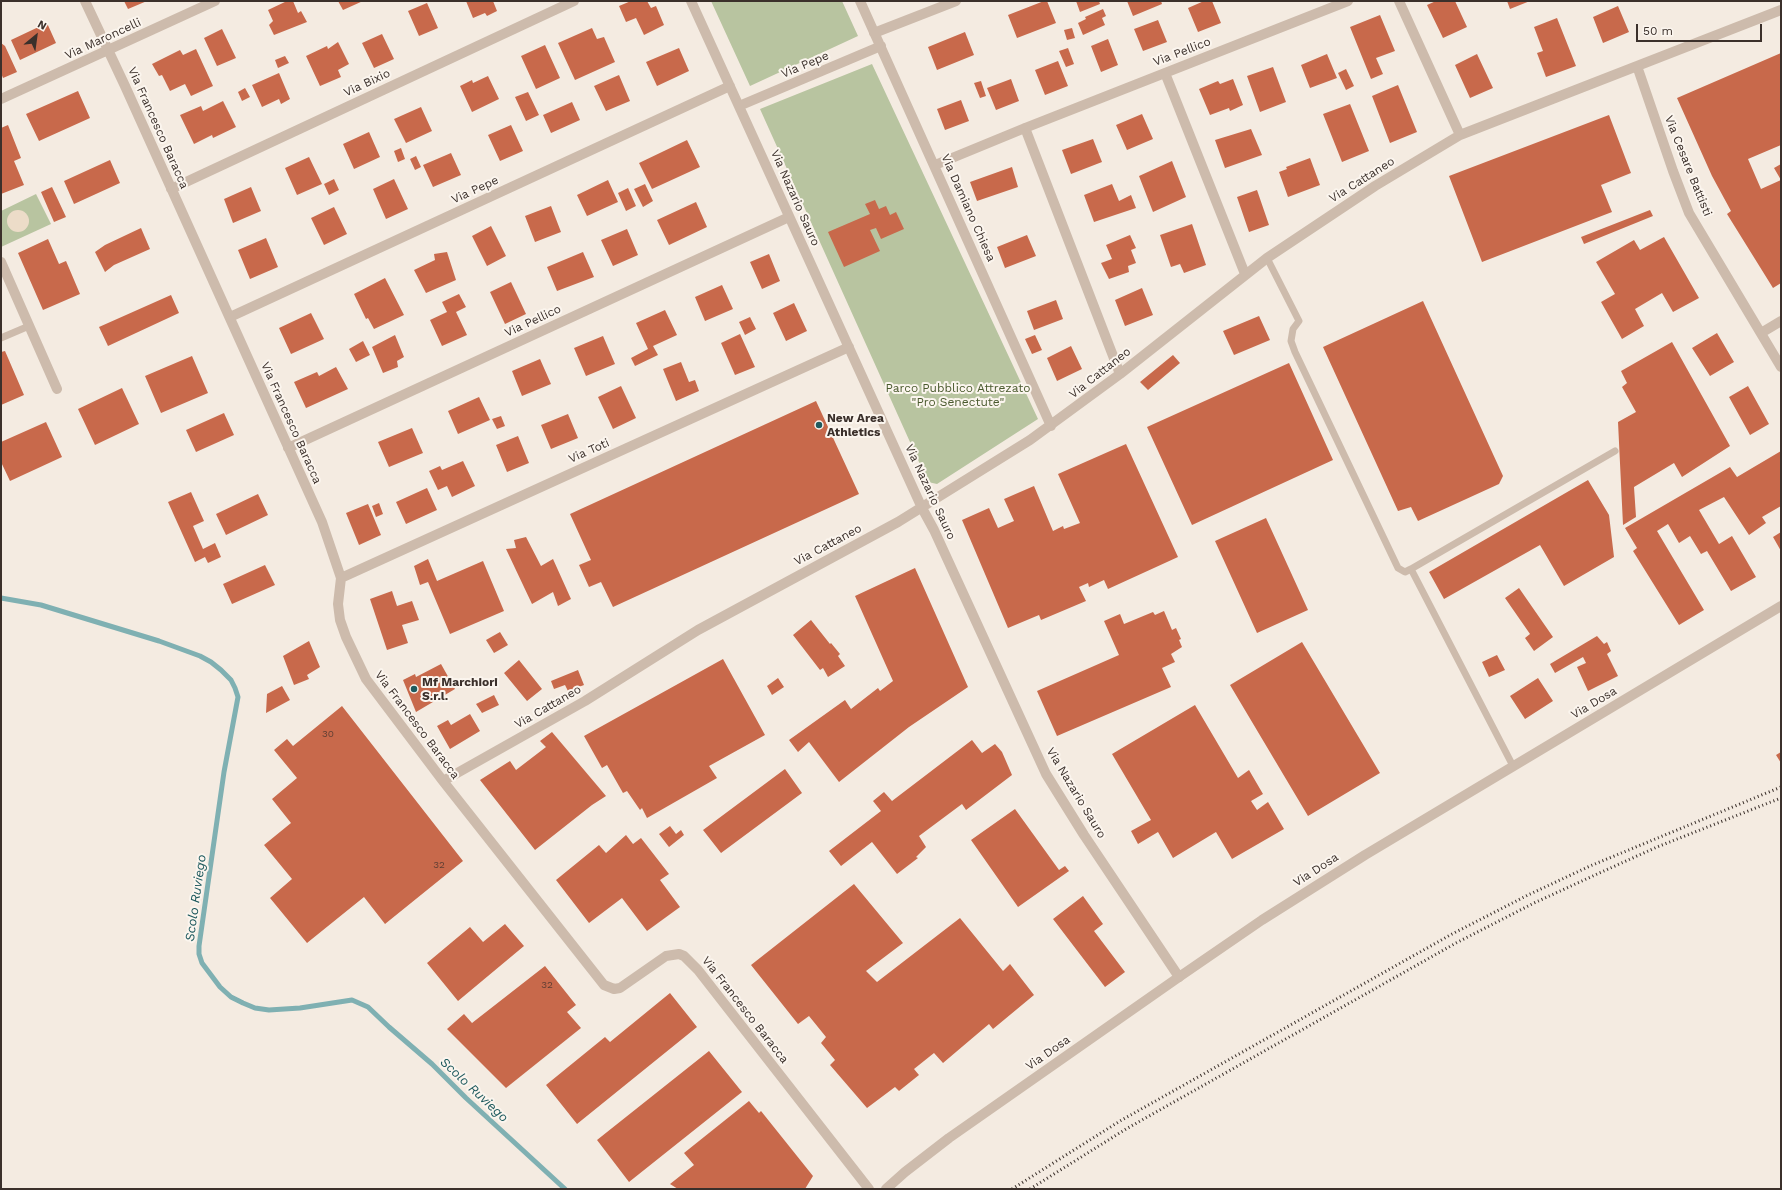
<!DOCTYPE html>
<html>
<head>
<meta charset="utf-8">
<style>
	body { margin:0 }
	#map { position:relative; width:1782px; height:1190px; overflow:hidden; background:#f4ebe1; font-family:"Work Sans",sans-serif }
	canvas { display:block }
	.frame { position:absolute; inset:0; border:2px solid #3b302b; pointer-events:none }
	.north { position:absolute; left:16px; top:16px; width:40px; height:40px; -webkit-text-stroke:3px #fbf5ee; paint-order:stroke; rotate:29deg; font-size:11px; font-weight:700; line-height:16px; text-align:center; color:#3b302b }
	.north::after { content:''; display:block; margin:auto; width:14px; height:18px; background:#3b302b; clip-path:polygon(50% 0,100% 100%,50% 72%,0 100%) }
	.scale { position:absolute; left:1636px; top:24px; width:126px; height:18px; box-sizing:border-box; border:2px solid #3b302b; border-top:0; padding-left:5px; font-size:12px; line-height:14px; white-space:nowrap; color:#3b302b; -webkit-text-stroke:3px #fbf5ee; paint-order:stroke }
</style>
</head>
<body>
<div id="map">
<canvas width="1782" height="1190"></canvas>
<div class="frame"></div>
<div class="north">N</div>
<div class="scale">50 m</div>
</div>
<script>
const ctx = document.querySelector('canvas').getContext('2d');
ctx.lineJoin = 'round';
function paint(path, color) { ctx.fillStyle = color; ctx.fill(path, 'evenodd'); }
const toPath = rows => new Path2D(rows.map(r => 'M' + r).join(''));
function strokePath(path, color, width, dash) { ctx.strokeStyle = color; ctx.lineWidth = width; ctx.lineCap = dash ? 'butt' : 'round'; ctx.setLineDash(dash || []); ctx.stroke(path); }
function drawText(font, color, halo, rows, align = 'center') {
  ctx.font = font + ' "Work Sans",sans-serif'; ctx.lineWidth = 4; ctx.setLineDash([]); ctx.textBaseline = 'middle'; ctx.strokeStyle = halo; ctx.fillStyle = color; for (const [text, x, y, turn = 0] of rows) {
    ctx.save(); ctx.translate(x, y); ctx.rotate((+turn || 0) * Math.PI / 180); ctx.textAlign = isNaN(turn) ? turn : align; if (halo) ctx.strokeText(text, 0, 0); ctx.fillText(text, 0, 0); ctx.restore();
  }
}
paint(toPath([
	[711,1,842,1,858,36,750,86],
	[872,64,1038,419,937,484,928,482,760,109],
	[36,194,51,224,1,247,1,211]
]), '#b8c4a0');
paint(toPath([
	'7 221a11 11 0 1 1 22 0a11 11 0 1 1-22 0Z'
]), '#ecdcc8');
strokePath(toPath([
	[1,598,41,605,159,641,200,656,211,662,221,670,231,680,235,688,238,697,224,772,199,946,199,954,202,963,220,987,231,997,243,1003,255,1008,269,1010,300,1008,352,1000,368,1007,389,1027,432,1064,466,1098,565,1189]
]), '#7fb0b2', 5);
paint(toPath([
	[124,1,147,1,128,9],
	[287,1,293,1,298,13,301,11,307,22,274,35,269,25,273,21,268,10],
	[338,1,363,1,343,10],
	[466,1,493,1,497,11,487,16,485,13,473,18],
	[631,1,647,1,651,8,656,6,664,25,644,35,636,18,626,22,619,6],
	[1044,1,1047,1,1056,23,1017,38,1008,15],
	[1076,1,1099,1,1100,4,1080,12],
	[1127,1,1161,1,1162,4,1133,16],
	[1204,1,1212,1,1221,23,1198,32,1188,8],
	[1436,1,1455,1,1467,27,1443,38,1427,5],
	[1507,1,1530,1,1510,9],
	[427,3,438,28,419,36,408,11],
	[1618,6,1629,32,1603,43,1593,17],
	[1103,9,1106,16,1102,18,1105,25,1083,35,1078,23,1086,19,1085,17],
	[1380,15,1395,51,1376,58,1383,74,1371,79,1350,27],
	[1557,18,1576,66,1546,77,1537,53,1543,51,1534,27],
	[1158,20,1167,42,1143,51,1134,29],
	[47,23,56,43,20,60,11,40],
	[592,28,597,39,604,37,615,62,575,80,558,43],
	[1072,28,1075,38,1067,40,1064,30],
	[222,29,236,58,217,66,204,38],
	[965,32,974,55,937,70,928,47],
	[382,34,394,59,374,68,362,43],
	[1108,39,1118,65,1101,72,1091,46],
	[338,42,349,64,338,70,341,77,320,86,306,56,327,46,328,49],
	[1,43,5,46,17,72,3,78,1,73],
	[545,45,560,78,536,89,521,56],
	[679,48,689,71,657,86,646,62],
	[1068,48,1074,64,1066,67,1059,51],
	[196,49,213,86,191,96,185,84,170,91,162,75,159,76,152,64,180,50,183,55],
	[1781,53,1781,145,1748,159,1761,189,1781,180,1774,168,1781,164,1781,283,1773,288,1727,214,1731,211,1712,176,1677,98],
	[1327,54,1337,78,1310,88,1301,65],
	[1477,54,1493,88,1470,98,1455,65],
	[285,56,289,63,278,68,275,60],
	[1058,61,1068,86,1045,95,1035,70],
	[1273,67,1286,102,1260,112,1247,76],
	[1346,69,1354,86,1346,90,1338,73],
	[279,73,290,99,281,104,279,99,262,107,252,85],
	[619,75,630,101,606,111,594,86],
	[488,76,499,99,472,112,460,86,472,80,473,83],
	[1011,79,1019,101,996,110,987,88],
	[1233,79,1243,105,1230,111,1229,108,1210,115,1199,89,1218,81,1220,84],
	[981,81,986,96,980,98,974,83],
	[1398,85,1417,132,1390,143,1372,96],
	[245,88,250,97,242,101,238,92],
	[78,91,90,118,39,141,26,114],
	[528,92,539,115,526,121,515,97],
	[961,100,969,121,945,130,937,109],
	[223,101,236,127,213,138,212,135,194,144,180,115,201,106,203,111],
	[572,102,580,120,551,133,543,115],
	[1350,104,1369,151,1342,162,1323,114],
	[421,107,432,131,406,143,394,119],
	[1142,114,1153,139,1127,150,1116,125],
	[1609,115,1631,173,1601,185,1612,212,1482,262,1449,176],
	[8,125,21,158,14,161,24,185,1,194,1,128],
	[511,125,523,151,500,161,488,135],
	[1251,129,1262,155,1225,168,1215,140],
	[369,132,380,157,354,169,343,144],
	[1093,139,1102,162,1071,174,1062,150],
	[687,140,700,167,652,189,639,163],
	[401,148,405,159,398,162,394,151],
	[451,153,461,175,433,187,423,165],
	[416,156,421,167,415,170,410,159],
	[309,157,322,184,297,195,285,168],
	[1310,158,1320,185,1288,197,1279,172,1287,169,1286,167],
	[110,160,120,183,74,204,64,181],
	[1172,161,1186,197,1153,212,1139,176],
	[1012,167,1018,187,977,201,970,182],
	[334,179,339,190,329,195,324,184],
	[394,179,408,209,386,219,373,189],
	[608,180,618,202,587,216,577,195],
	[645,184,653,201,643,207,634,189],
	[1112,184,1119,201,1131,195,1136,208,1094,222,1084,195],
	[52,187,66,217,54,222,41,192],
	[251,187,261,211,233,223,224,199],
	[628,188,636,206,626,211,618,193],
	[1257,190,1269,225,1249,232,1237,197],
	[875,200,879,209,886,206,890,215,896,212,904,229,881,239,876,228,870,230,880,251,844,267,828,232,870,214,865,204],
	[696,202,707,227,669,245,657,220],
	[551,206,561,232,535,242,525,216],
	[334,207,347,234,324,245,311,218],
	[1650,210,1653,216,1584,244,1581,237],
	[1192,224,1206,265,1184,273,1180,264,1171,267,1160,235],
	[491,226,506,256,487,266,472,236],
	[141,228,150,249,114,265,105,272,95,252,105,245],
	[627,229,638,255,613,266,601,240],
	[1027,235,1036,256,1005,268,997,247],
	[1130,235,1136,248,1131,250,1136,263,1128,266,1129,272,1109,279,1101,263,1112,259,1106,245],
	[1664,237,1699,298,1673,312,1662,293,1635,309,1644,326,1622,339,1601,302,1615,294,1596,262,1634,240,1640,250],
	[266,238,278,267,250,279,238,250],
	[48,239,59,264,66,261,80,294,43,310,18,253],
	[447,252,456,280,426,293,414,270,435,260,434,254],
	[583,252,594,277,557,291,547,267],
	[769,254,780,281,762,289,750,262],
	[385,278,404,315,374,329,368,318,366,319,354,294],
	[511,282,526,314,505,324,490,292],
	[722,285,733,309,705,321,695,297],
	[1142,288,1153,315,1125,326,1115,300],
	[459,294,466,307,456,312,467,335,442,346,430,320,447,312,442,302],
	[171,295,179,313,108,346,99,327],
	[1056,300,1063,319,1034,330,1027,311],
	[1423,301,1503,476,1499,484,1418,521,1411,507,1398,511,1323,347],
	[794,303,807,331,786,341,773,313],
	[665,310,677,335,653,346,658,355,635,366,631,358,648,349,636,323],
	[311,313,324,339,291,354,279,328],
	[1259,316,1270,340,1234,355,1223,331],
	[750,317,756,329,745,335,739,322],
	[1717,333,1734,362,1710,376,1692,348],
	[740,334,755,367,735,375,721,343],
	[395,335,404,357,397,361,398,367,383,373,372,347],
	[1035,335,1042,350,1032,354,1025,339],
	[603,336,615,364,586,376,574,348],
	[363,341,370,355,356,362,349,349],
	[1672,342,1730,446,1682,477,1674,463,1634,487,1636,517,1623,525,1618,422,1636,412,1622,387,1627,383,1621,371],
	[1071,346,1082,369,1057,381,1047,358],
	[5,351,24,395,1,405,1,352],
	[1173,355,1180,363,1148,390,1140,382],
	[192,356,208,393,161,413,145,376],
	[540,359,551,384,522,396,512,371],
	[681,362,689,382,695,380,699,391,676,401,663,369],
	[1289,363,1333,460,1192,525,1147,427],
	[336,367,348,389,306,408,294,382,317,372,319,376],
	[621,386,636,418,613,429,598,397],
	[1748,386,1769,424,1750,435,1729,397],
	[122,388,139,424,95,445,78,409],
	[479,397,490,420,458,434,448,411],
	[816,401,859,494,613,607,601,582,589,587,579,565,591,560,570,514],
	[224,413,234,435,196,452,186,430],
	[568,414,578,438,551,449,541,425],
	[501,416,505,426,497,429,492,419],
	[46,422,62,457,10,481,1,462,1,442],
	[412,428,423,453,389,467,378,442],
	[518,436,529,463,507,472,496,445],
	[1126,444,1178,557,1108,589,1104,580,1089,587,1088,583,1079,587,1086,601,1041,620,1039,615,1008,628,962,520,989,508,998,528,1014,521,1004,499,1034,486,1053,531,1063,526,1064,529,1080,523,1058,474],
	[1781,451,1781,506,1762,517,1766,523,1749,535,1724,497,1699,510,1719,544,1732,536,1756,577,1731,591,1707,551,1701,554,1690,536,1679,543,1668,524,1657,531,1704,610,1679,625,1633,551,1637,548,1625,528,1730,467,1737,477],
	[463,461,475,486,452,497,447,486,438,490,429,471,440,466,442,470],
	[1588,480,1609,515,1614,557,1564,586,1540,545,1444,599,1429,572],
	[427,488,437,510,406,524,396,502],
	[191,492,204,521,193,526,203,549,215,543,221,557,208,563,205,557,195,562,168,502],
	[258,494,268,515,226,535,216,514],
	[379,503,383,514,376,517,372,506],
	[368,504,381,535,359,545,346,513],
	[1266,518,1308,610,1257,633,1215,541],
	[1781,532,1781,551,1773,537],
	[526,537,541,566,553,559,571,599,558,606,553,592,532,604,506,549,516,548,514,540],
	[428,559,437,581,483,561,504,611,450,634,428,582,420,585,414,566],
	[265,565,275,585,232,604,223,584],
	[915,568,968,687,909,727,839,782,809,742,798,752,789,740,845,700,851,709,878,688,880,691,893,681,855,596],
	[1519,588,1553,637,1534,651,1525,638,1530,634,1505,598],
	[392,591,397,606,412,601,419,620,402,625,408,643,387,650,370,599],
	[1164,611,1172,630,1176,628,1181,639,1179,640,1182,647,1171,654,1175,662,1162,668,1171,687,1057,736,1037,691,1119,655,1104,621,1120,614,1124,624,1153,612,1155,615],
	[811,620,830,644,831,643,840,654,838,656,845,666,828,677,823,668,820,670,793,635],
	[500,632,508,645,494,653,486,640],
	[1597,636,1604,644,1607,642,1611,651,1607,654,1618,676,1588,691,1577,667,1586,663,1583,657,1555,673,1550,664],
	[309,641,320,667,307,675,309,679,294,685,283,656],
	[1302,642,1380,773,1308,816,1230,685],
	[1497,655,1505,670,1489,677,1482,662],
	[723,659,765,735,709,766,717,778,647,818,642,808,640,810,627,791,623,793,607,765,602,768,584,736],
	[519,660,542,689,527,701,504,673],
	[441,664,455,689,416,712,403,680,415,674,416,677],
	[578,670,584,685,568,691,565,685,554,689,551,681],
	[778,678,784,687,772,695,767,686],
	[1538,678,1553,701,1525,719,1510,696],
	[282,686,290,700,266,713,267,694],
	[494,695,499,705,482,713,476,704],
	[1195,705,1238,778,1249,770,1263,794,1251,801,1257,810,1268,802,1284,829,1232,859,1216,832,1173,858,1158,832,1138,844,1131,831,1151,820,1112,754],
	[342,706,463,861,385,924,364,897,307,943,270,898,292,879,264,845,291,823,272,799,297,778,274,750,287,739,293,746],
	[470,714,480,731,450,749,437,726,448,720,451,725],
	[552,732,606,796,592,805,535,850,480,780,510,761,516,770,546,747,540,741],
	[972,740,982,753,995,744,1002,752,1012,775,966,810,962,804,919,836,926,847,916,857,918,858,897,874,872,842,841,866,829,851,881,811,873,801,884,792,892,801],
	[1781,752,1781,763,1776,755],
	[785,769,802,793,721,853,703,830],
	[1015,809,1059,870,1065,866,1069,871,1018,907,971,840],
	[670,826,676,834,681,830,684,835,669,847,659,834],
	[626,835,633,844,641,838,669,874,660,880,680,907,647,931,622,898,589,923,556,880,599,845,606,853],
	[854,884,903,943,866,971,877,982,960,918,1003,971,1010,964,1034,995,993,1029,989,1024,943,1063,934,1053,914,1069,919,1075,899,1091,895,1087,867,1108,830,1065,835,1060,821,1043,826,1037,809,1016,798,1024,751,965],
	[1083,896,1103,924,1094,931,1125,972,1105,987,1053,919],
	[505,924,524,946,458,1001,427,963,470,927,483,942],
	[545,966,576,1005,567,1012,581,1028,506,1088,447,1029,464,1014,472,1023],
	[670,993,697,1027,577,1124,546,1085,605,1037,610,1042],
	[709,1051,742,1092,629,1182,597,1140],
	[749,1101,759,1113,761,1111,813,1176,805,1189,678,1189,670,1184,694,1165,684,1153]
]), '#c8694b');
strokePath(toPath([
	[1267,258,1299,321,1293,329,1291,341,1295,352,1398,568,1405,572,1411,569,1615,451],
	[1,338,29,326],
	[1411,569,1513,766]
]), '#cdbbac', 7);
strokePath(toPath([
	[85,1,125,86,322,522,341,578,338,604,340,620,346,637,366,679,443,781,604,985,614,989,620,988,666,956,679,954,684,956,698,970,869,1189],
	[691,1,922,508,934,530,1046,774,1084,835,1179,977],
	[860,1,1051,426],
	[1399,1,1460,135],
	[874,33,956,1],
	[1637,66,1673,171,1689,213,1781,367],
	[1165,73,1245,274],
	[1,99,215,1],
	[739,106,881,46],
	[1025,128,1120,374],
	[935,165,1025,128,1348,1],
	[171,189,574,1],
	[1,262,57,389],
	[230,317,730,86],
	[1761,333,1781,321],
	[288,448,789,217],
	[341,578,849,347],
	[443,781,585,701,698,630,898,522,1030,440,1120,374,1267,258,1375,186,1460,135,1781,10]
]), '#cdbbac', 10);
strokePath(toPath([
	[886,1189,905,1172,949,1138,1179,977,1262,920,1365,855,1781,606]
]), '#cdbbac', 10);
strokePath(toPath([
	[1012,1189,1120,1121,1452,934,1528,895,1590,866,1781,787],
	[1030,1189,1126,1129,1456,943,1534,903,1595,875,1657,847,1781,798]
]), '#3b302b', 3, [1, 3]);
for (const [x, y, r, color] of [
	[819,425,4,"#1f5a5e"],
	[414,689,4,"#1f5a5e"]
]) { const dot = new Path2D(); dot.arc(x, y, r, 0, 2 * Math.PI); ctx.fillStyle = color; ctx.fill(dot); strokePath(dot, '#fbf5ee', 1.5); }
drawText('10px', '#5e3e33', null, [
	["30",328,734],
	["32",439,865],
	["32",547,985]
]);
drawText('12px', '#3b302b', '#fbf5ee', [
	["Via Maroncelli",103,39,-25],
	["Via Pellico",1182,52,-21],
	["Via Pepe",805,65,-23],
	["Via Bixio",367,83,-25],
	["Via Francesco Baracca",158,128,66],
	["Via Cesare Battisti",1688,166,68],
	["Via Cattaneo",1362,180,-32],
	["Via Pepe",475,190,-25],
	["Via Nazario Sauro",795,198,66],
	["Via Damiano Chiesa",968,208,66],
	["Via Pellico",533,321,-25],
	["Via Cattaneo",1100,373,-38],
	["Via Francesco Baracca",291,423,66],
	["Via Toti",589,451,-24],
	["Via Nazario Sauro",930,492,65],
	["Via Cattaneo",828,545,-28],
	["Via Dosa",1594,703,-31],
	["Via Cattaneo",548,707,-30],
	["Via Francesco Baracca",417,725,53],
	["Via Nazario Sauro",1076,793,59],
	["Via Dosa",1316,870,-33],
	["Via Francesco Baracca",745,1010,52],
	["Via Dosa",1048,1053,-35]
]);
drawText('12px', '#4a5a2e', '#fbf5ee', [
	["Parco Pubblico Attrezato",958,388],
	["\"Pro Senectute\"",958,402]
]);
drawText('bold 12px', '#3b302b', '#fbf5ee', [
	["New Area",827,418],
	["Athletics",827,432],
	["Mf Marchiori",422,682],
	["S.r.l.",422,696]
], 'left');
drawText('italic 13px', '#1f5a5e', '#fbf5ee', [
	["Scolo Ruviego",196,898,-82],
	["Scolo Ruviego",474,1090,43]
]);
</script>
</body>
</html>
